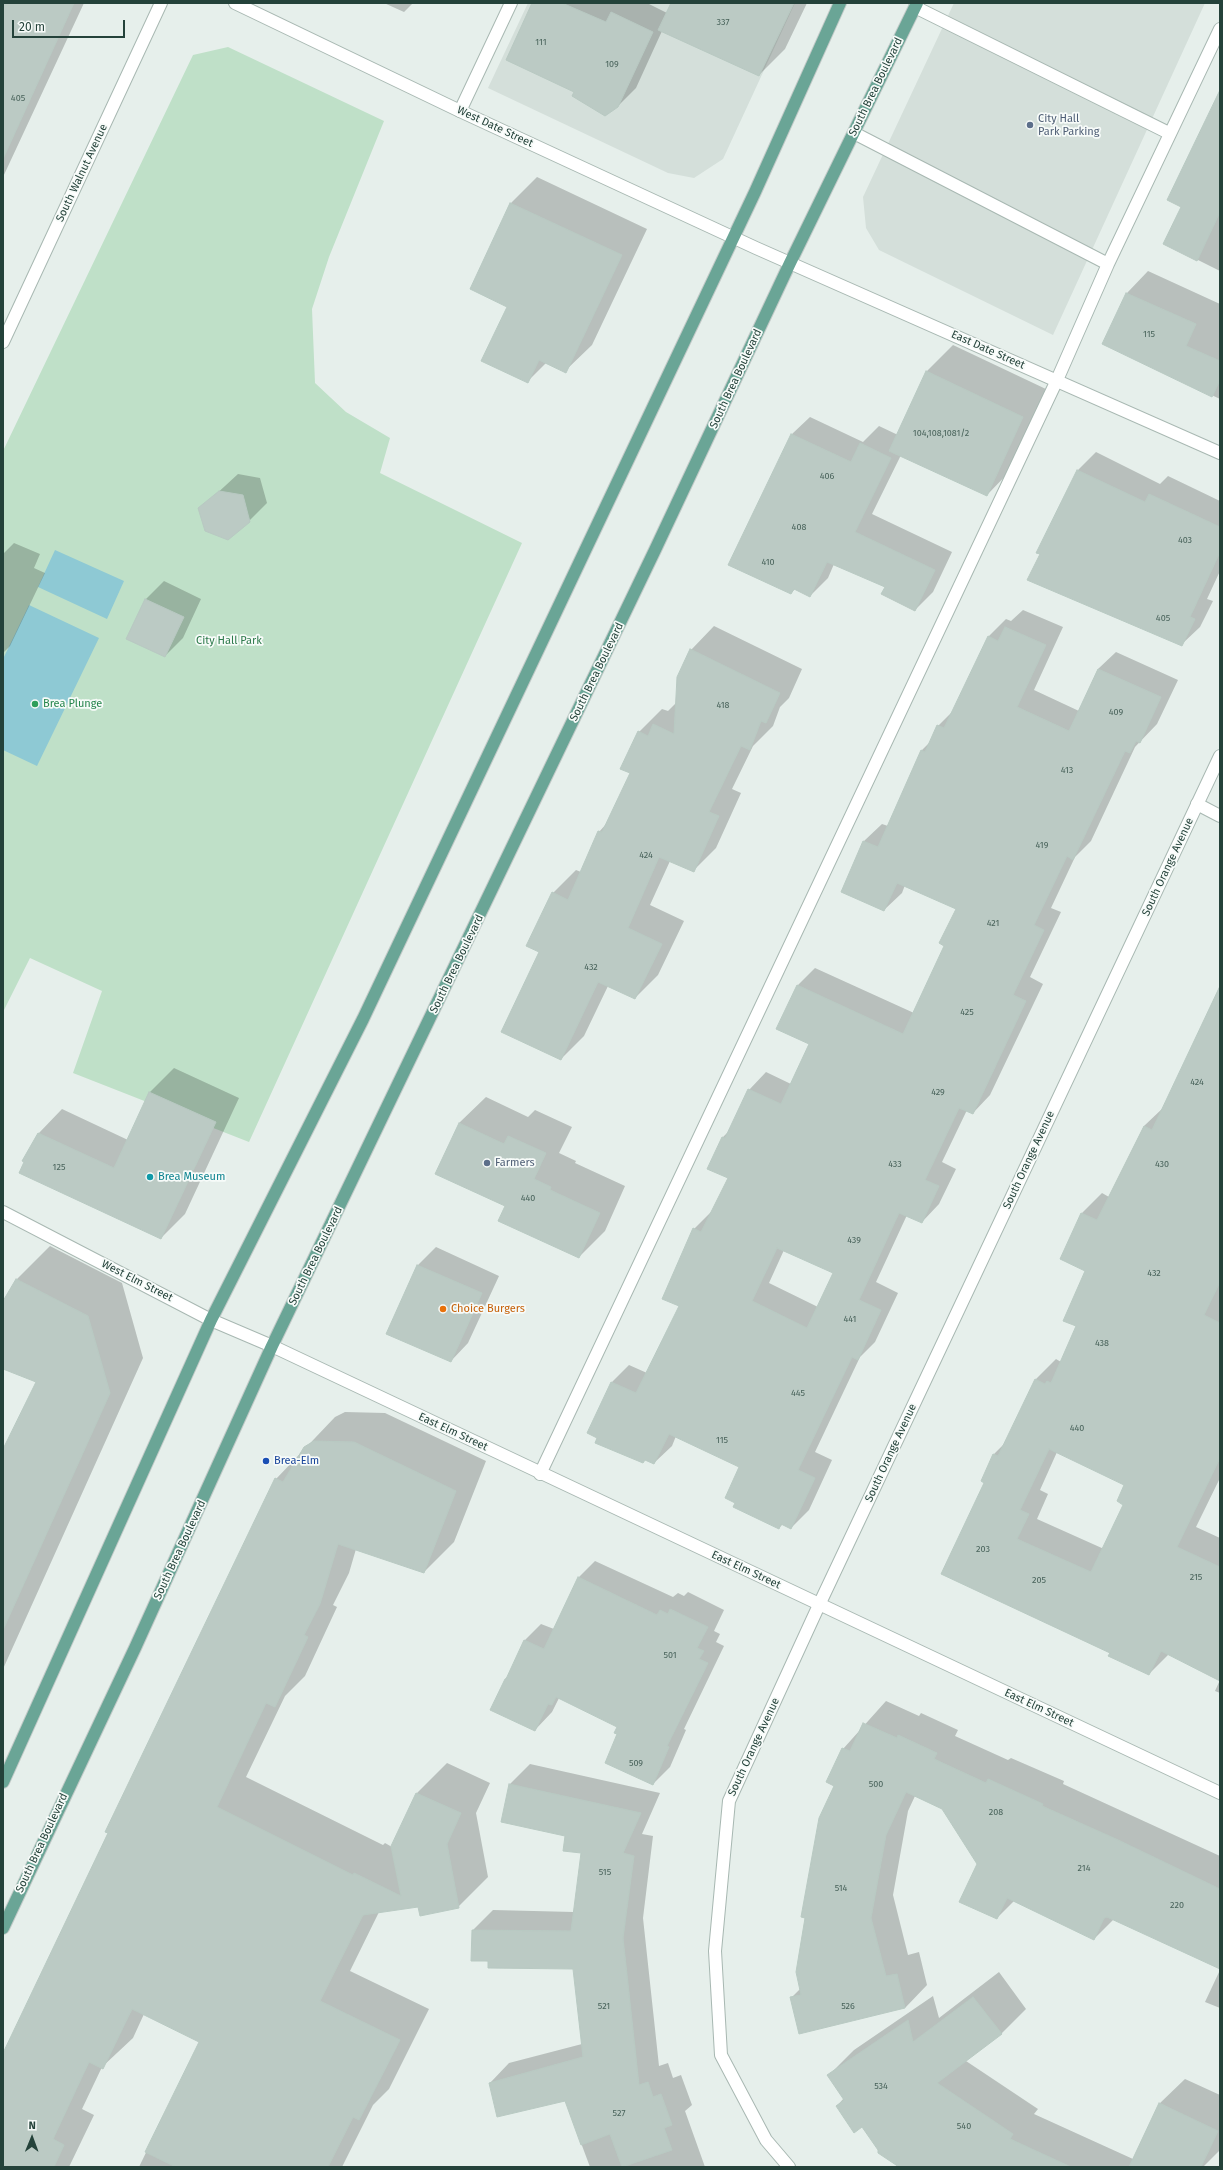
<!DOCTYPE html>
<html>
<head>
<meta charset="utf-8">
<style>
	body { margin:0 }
	#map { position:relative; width:1223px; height:2170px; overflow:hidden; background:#e6efeb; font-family:"Fira Sans",sans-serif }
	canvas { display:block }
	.frame { position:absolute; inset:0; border:4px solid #24423a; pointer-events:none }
	.north { position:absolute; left:12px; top:2118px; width:40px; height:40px; -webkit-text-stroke:3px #f7fbf9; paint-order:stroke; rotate:1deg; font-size:11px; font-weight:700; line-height:16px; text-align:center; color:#24423a }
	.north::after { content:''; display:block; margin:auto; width:14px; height:18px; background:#24423a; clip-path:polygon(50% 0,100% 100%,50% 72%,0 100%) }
	.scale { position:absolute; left:12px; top:20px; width:113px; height:18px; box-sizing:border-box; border:2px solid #24423a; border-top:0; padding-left:5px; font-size:12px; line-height:14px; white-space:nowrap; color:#24423a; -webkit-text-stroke:3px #f7fbf9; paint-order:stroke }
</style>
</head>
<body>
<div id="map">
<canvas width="1223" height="2170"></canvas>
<div class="frame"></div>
<div class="north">N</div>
<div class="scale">20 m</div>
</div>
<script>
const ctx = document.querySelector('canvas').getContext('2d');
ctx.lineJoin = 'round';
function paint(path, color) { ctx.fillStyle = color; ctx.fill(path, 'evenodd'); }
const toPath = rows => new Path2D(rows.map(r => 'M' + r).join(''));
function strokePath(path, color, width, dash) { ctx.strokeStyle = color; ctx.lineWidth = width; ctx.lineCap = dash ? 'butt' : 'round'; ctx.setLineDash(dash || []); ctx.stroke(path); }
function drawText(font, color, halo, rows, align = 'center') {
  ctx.font = font + ' "Fira Sans",sans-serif'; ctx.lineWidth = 3.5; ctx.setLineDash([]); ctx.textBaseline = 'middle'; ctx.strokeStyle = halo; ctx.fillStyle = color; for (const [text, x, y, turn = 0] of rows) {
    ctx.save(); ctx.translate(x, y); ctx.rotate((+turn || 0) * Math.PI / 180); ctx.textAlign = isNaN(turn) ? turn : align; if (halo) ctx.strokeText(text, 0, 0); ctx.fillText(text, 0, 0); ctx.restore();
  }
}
paint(toPath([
	[528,3,795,3,723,159,694,178,668,173,488,88],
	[954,3,1205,3,1053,335,879,250,866,228,863,197]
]), '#d4dfda');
paint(toPath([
	[228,47,384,121,329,257,312,309,315,383,346,412,390,438,380,473,522,543,249,1142,73,1073,102,991,30,958,3,1012,3,451,193,55]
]), '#bfe0c8');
paint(toPath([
	[55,550,124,581,107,619,38,587],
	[29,605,99,638,37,766,3,750,3,659]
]), '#8ec9d4');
paint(toPath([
	[3,3,84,3,3,177],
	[384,3,413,3,404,12],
	[533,3,647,3,667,13,672,3,807,3,785,49,759,75,662,31,636,88,618,106,575,91],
	[1220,108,1220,271,1164,243,1182,206],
	[537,177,647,229,592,345,565,371,547,362,527,382,509,307,471,288,511,203],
	[1148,271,1220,304,1220,399,1104,344,1127,293],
	[953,345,1048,390,1013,468,987,495,901,455,872,514,952,552,933,592,915,610,886,587,834,564,828,578,810,596,795,589,791,593,730,564,792,434,810,417,863,442,879,426,898,435,927,371],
	[1096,452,1160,484,1168,476,1220,501,1220,571,1207,599,1213,601,1200,627,1182,644,1038,552,1078,470],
	[238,474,260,478,267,503,249,521,200,509],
	[14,543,40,554,34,568,45,573,10,646,3,653,3,554],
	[164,581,201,599,183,638,165,656,127,639,146,599],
	[1023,610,1063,627,1034,690,1079,711,1098,669,1116,652,1178,680,1157,724,1135,747,1091,841,1075,857,1051,908,1061,912,1030,977,1043,984,990,1095,973,1113,967,1110,942,1162,956,1169,939,1204,922,1222,907,1215,876,1282,898,1293,875,1342,860,1357,815,1452,832,1460,809,1510,791,1528,783,1524,779,1528,736,1502,740,1466,676,1436,672,1446,654,1463,598,1437,612,1382,629,1365,647,1373,680,1306,694,1229,712,1211,729,1178,723,1137,730,1130,749,1090,766,1072,791,1084,810,1043,778,1028,798,985,815,968,914,1013,946,945,958,908,905,885,902,893,884,910,842,891,864,841,882,824,888,826,921,751,931,741,938,726,954,710,988,637,1006,619,1011,621],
	[784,1250,835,1273,818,1307,769,1283],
	[714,626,802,669,789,698,780,707,773,726,753,746,732,789,741,793,716,848,693,871,670,861,650,905,684,921,658,975,635,998,608,986,584,1036,561,1059,540,952,553,893,576,870,581,872,599,832,607,823,632,773,622,769,639,732,662,709,668,711,676,703,691,650],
	[1220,986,1220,1478,1196,1527,1220,1538,1220,1680,1169,1654,1149,1674,1111,1653,942,1574,985,1482,994,1454,1005,1443,1036,1379,1056,1359,1061,1362,1077,1326,1086,1270,1061,1258,1082,1213,1102,1193,1109,1197,1144,1126,1164,1107],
	[1057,1452,1126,1485,1125,1504,1104,1549,1037,1519,1048,1494,1040,1490],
	[174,1068,239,1098,185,1214,161,1238,38,1134,62,1109,128,1140,150,1092],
	[486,1097,528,1117,535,1110,572,1127,559,1153,576,1161,575,1163,625,1186,605,1231,579,1257,507,1205,459,1123],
	[50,1246,122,1283,143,1358,3,1669,3,1452,37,1381,3,1368,3,1303,16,1280],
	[436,1247,499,1276,468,1343,451,1361,388,1333,418,1265],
	[345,1412,385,1413,486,1461,454,1542,424,1572,356,1549,349,1573,333,1605,337,1607,305,1676,285,1696,246,1777,383,1845,385,1843,392,1847,417,1793,447,1763,490,1783,476,1813,488,1877,458,1907,419,1906,379,1912,350,1971,429,2009,389,2089,373,2105,342,2167,139,2167,200,2041,144,2014,133,2038,102,2067,82,2109,94,2115,69,2167,3,2167,3,2055,276,1479,335,1417],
	[595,1561,673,1597,678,1593,684,1596,688,1592,724,1610,714,1631,720,1634,716,1642,724,1646,684,1729,686,1730,670,1767,653,1784,619,1733,618,1726,559,1698,552,1712,535,1730,505,1679,509,1675,524,1641,541,1624,554,1629,578,1578],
	[1220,1680,1220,1693,1215,1691],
	[886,1701,919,1716,921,1713,958,1730,955,1736,1008,1760,1011,1758,1064,1781,1063,1784,1220,1856,1220,1968,1114,1919,1094,1939,1014,1901,997,1918,978,1864,943,1809,915,1796,908,1811,893,1895,908,1955,919,1952,927,1985,905,2008,791,1998,801,1988,843,1749],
	[530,1764,660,1793,642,1834,653,1836,643,1918,659,2066,668,2063,673,2078,681,2075,692,2105,685,2111,705,2167,590,2167,565,2100,490,2083,509,2063,582,2044,574,1968,472,1960,473,1930,493,1910,574,1912,582,1852,566,1835,502,1821,510,1784],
	[1220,1970,1220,2008,1205,2002],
	[999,1972,1026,2009,1001,2034,966,2061,1038,2109,1034,2114,1133,2159,1159,2104,1185,2079,1220,2095,1220,2150,1203,2167,901,2167,862,2125,837,2106,844,2098,829,2075,854,2050,933,1996,939,2018]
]), '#0003');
const building = toPath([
	[3,3,74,3,3,159,3,3],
	[532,3,562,3,606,22,611,12,653,32,618,107,605,116,572,96,574,92,506,60,532,3],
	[671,3,794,3,759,76,658,30,671,3],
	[1220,90,1220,212,1197,261,1163,244,1181,207,1167,200,1220,90],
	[510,203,622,255,566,373,539,360,528,383,481,361,507,307,470,289,510,203],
	[1126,293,1196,324,1186,346,1220,361,1220,380,1212,397,1102,344,1126,293],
	[926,371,1023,417,987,496,889,451,926,371],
	[791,434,851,462,860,443,891,458,855,532,935,570,915,611,881,594,885,587,827,562,810,597,794,589,791,594,728,565,791,434],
	[1077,470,1145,502,1149,494,1220,527,1220,552,1190,617,1195,619,1182,646,1027,580,1040,554,1036,553,1077,470],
	[219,491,243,495,250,522,228,540,205,531,198,508,219,491],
	[145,599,184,617,165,657,126,639,145,599],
	[1005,627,1046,645,1017,707,1069,731,1098,669,1161,697,1140,743,1136,741,1130,753,1125,751,1073,860,1067,856,1034,925,1044,930,1013,995,1026,1001,973,1114,959,1108,925,1180,939,1186,922,1223,899,1213,859,1300,881,1310,858,1360,852,1357,798,1470,815,1478,791,1529,781,1524,779,1529,733,1507,735,1503,725,1498,739,1467,669,1434,654,1464,645,1460,643,1463,595,1443,597,1438,587,1433,611,1382,636,1393,679,1306,662,1299,693,1228,701,1232,728,1178,707,1169,722,1137,725,1138,748,1089,781,1104,809,1044,776,1029,797,985,903,1034,944,946,939,943,956,909,897,883,884,911,841,892,863,841,878,847,921,750,925,752,937,725,944,728,988,636,998,641,1005,627],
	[777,1248,833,1273,807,1328,752,1301,777,1248],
	[690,649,780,693,766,723,761,721,750,750,741,746,709,812,719,816,694,872,659,857,628,928,662,944,635,999,598,982,561,1060,501,1032,539,952,526,946,552,892,568,900,598,831,602,832,630,773,620,769,638,731,648,736,653,724,674,734,677,677,690,649],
	[1220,986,1220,1282,1204,1315,1220,1323,1220,1458,1177,1547,1220,1567,1220,1681,1161,1651,1149,1675,1108,1656,1110,1653,941,1574,984,1483,981,1481,993,1454,998,1456,1035,1379,1045,1384,1047,1381,1051,1383,1076,1326,1063,1321,1085,1271,1060,1259,1081,1213,1097,1220,1144,1126,1152,1130,1220,986],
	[1049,1449,1124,1485,1117,1501,1123,1505,1091,1572,1017,1539,1029,1514,1020,1510,1049,1449],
	[149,1092,216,1122,161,1239,19,1173,24,1162,22,1161,38,1133,114,1168,149,1092],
	[459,1123,504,1144,508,1136,546,1153,534,1179,551,1187,550,1190,600,1213,579,1258,498,1221,505,1206,435,1174,459,1123],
	[417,1265,482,1293,451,1362,386,1334,417,1265],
	[16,1279,88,1316,110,1393,3,1630,3,1449,36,1382,3,1369,3,1301,16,1279],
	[314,1441,354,1442,456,1491,424,1573,338,1544,320,1604,304,1635,308,1637,275,1707,266,1703,217,1807,353,1875,354,1873,401,1896,391,1846,416,1793,461,1813,447,1844,459,1908,420,1916,418,1907,363,1915,320,2001,400,2040,359,2120,353,2117,328,2167,176,2167,145,2152,199,2042,132,2009,103,2069,89,2062,53,2139,64,2145,54,2167,3,2167,3,2053,108,1833,105,1832,275,1478,283,1482,304,1447,314,1441],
	[578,1577,657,1615,660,1610,668,1614,670,1609,708,1627,697,1648,704,1651,699,1659,708,1663,667,1746,669,1747,653,1785,605,1763,617,1734,614,1733,617,1727,556,1697,552,1705,548,1704,535,1731,490,1710,505,1679,506,1679,524,1640,544,1649,578,1577],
	[863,1723,897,1738,898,1735,937,1753,934,1759,986,1783,988,1779,1043,1804,1042,1806,1116,1839,1220,1889,1220,1969,1107,1917,1104,1918,1094,1940,1007,1898,997,1919,959,1902,977,1864,942,1809,906,1792,886,1835,871,1918,886,1976,897,1974,905,2008,799,2034,790,1997,801,1995,796,1972,805,1918,801,1917,819,1818,834,1786,826,1782,842,1748,850,1751,863,1723],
	[509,1784,641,1813,623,1853,634,1856,623,1938,639,2085,648,2082,653,2097,661,2094,672,2125,664,2128,672,2150,622,2167,610,2134,581,2145,565,2101,497,2117,489,2083,583,2057,573,1969,488,1968,488,1961,471,1961,472,1930,571,1931,581,1853,563,1851,565,1836,501,1822,509,1784],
	[973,1997,1002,2034,937,2083,1013,2134,1010,2139,1071,2167,899,2167,878,2153,878,2150,862,2127,854,2133,836,2106,844,2100,827,2075,908,2020,913,2042,973,1997],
	[1159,2103,1218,2131,1201,2167,1129,2167,1159,2103]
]);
paint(building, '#bbcac4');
strokePath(building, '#b8c9c2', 1);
const service = toPath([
	[915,7,1169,133],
	[460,111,511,3],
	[854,133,1108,264],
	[1197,804,1220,816],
	[540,1474,1057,380,1108,264,1220,29]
]);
const minor = toPath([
	[235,3,460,111,756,248,1220,453],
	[3,342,161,3],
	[3,1212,211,1320,272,1346],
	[789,2167,766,2140,721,2055,715,1951,729,1801,819,1605,1220,756]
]);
const tertiary = toPath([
	[272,1346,1220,1793]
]);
const primary = toPath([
	[3,1782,211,1320,363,1019,755,192,840,3],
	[3,1928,135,1648,272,1346,655,550,790,263,917,3]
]);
strokePath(service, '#a8b8b2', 14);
strokePath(minor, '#a8b8b2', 14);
strokePath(tertiary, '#a8b8b2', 14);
strokePath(primary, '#c2cac8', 14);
strokePath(service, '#fff', 12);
strokePath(minor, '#fff', 12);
strokePath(tertiary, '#fff', 12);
strokePath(primary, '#6aa596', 12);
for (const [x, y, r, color] of [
	[1030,125,4,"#5c6f8a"],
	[35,704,4,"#2e9e5b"],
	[487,1163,4,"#5c6f8a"],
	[150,1177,4,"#0f9aa8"],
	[443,1309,4,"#e8710a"],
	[266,1461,4,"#1a4fb4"]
]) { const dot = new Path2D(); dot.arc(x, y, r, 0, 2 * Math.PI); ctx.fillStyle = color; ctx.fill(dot); strokePath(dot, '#f7fbf9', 1.5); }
drawText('9px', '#4a645c', null, [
	["337",723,22],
	["111",541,42],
	["109",612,64],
	["405",18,98],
	["115",1149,334],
	["104,108,1081/2",941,433],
	["406",827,476],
	["408",799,527],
	["403",1185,540],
	["410",768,562],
	["405",1163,618],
	["418",723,705],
	["409",1116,712],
	["413",1067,770],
	["419",1042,845],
	["424",646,855],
	["421",993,923],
	["432",591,967],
	["425",967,1012],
	["424",1197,1082],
	["429",938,1092],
	["433",895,1164],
	["430",1162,1164],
	["125",59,1167],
	["440",528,1198],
	["439",854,1240],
	["432",1154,1273],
	["441",850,1319],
	["438",1102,1343],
	["445",798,1393],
	["440",1077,1428],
	["115",722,1440],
	["203",983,1549],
	["215",1196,1577],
	["205",1039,1580],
	["501",670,1655],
	["509",636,1763],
	["500",876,1784],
	["208",996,1812],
	["214",1084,1868],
	["515",605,1872],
	["514",841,1888],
	["220",1177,1905],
	["521",604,2006],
	["526",848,2006],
	["534",881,2086],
	["527",619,2113],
	["540",964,2126]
]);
drawText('11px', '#24423a', '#f7fbf9', [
	["South Brea Boulevard",876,87,-64],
	["West Date Street",495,127,25],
	["South Walnut Avenue",82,173,-65],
	["East Date Street",988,350,24],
	["South Brea Boulevard",736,379,-65],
	["South Brea Boulevard",597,672,-64],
	["South Orange Avenue",1168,867,-65],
	["South Brea Boulevard",457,964,-64],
	["South Orange Avenue",1029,1160,-65],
	["South Brea Boulevard",316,1256,-64],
	["West Elm Street",137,1281,27],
	["East Elm Street",453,1432,25],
	["South Orange Avenue",891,1453,-65],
	["South Brea Boulevard",180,1550,-65],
	["East Elm Street",746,1570,25],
	["East Elm Street",1039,1708,25],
	["South Orange Avenue",754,1747,-65],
	["South Brea Boulevard",42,1843,-65]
]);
drawText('11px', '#4e5e75', '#f7fbf9', [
	["City Hall",1038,119],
	["Park Parking",1038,132],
	["Farmers",495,1163]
], 'left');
drawText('11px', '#2d7a4b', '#f7fbf9', [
	["City Hall Park",229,641]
]);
drawText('11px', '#27864d', '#f7fbf9', [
	["Brea Plunge",43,704]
], 'left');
drawText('11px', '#0d838f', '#f7fbf9', [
	["Brea Museum",158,1177]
], 'left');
drawText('11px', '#c56008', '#f7fbf9', [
	["Choice Burgers",451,1309]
], 'left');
drawText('11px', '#164399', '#f7fbf9', [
	["Brea-Elm",274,1461]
], 'left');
</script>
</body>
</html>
